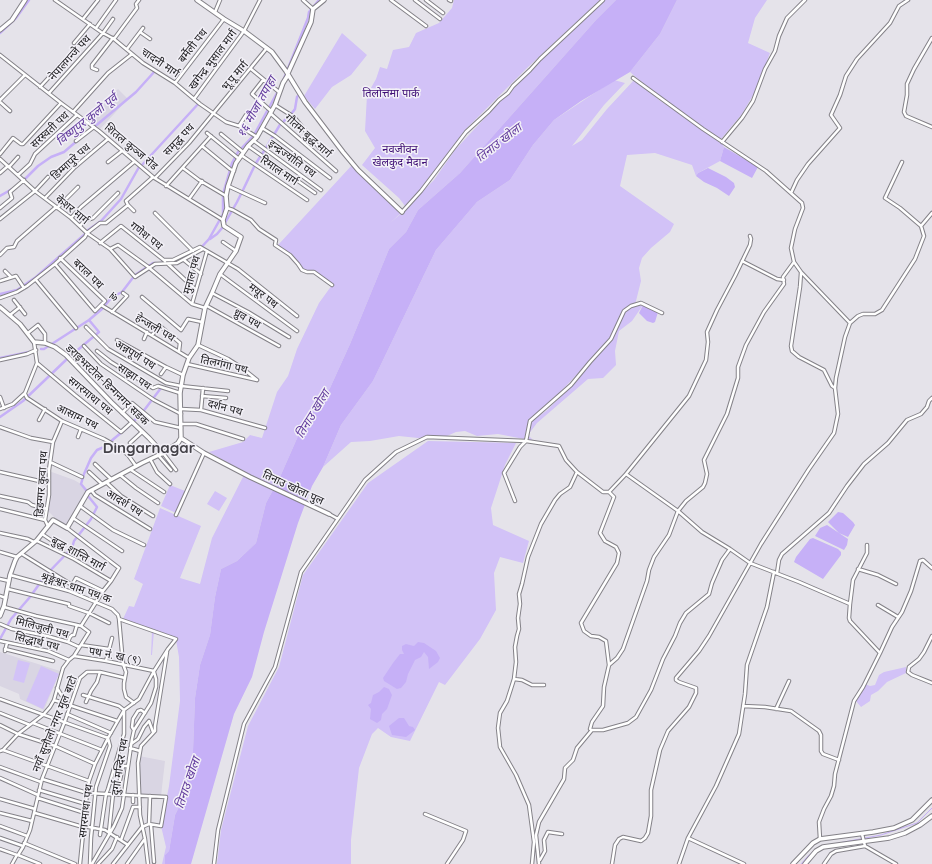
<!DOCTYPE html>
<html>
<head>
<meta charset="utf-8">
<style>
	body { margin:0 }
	canvas { display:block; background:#e5e3ea }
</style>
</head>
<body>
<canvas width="932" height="864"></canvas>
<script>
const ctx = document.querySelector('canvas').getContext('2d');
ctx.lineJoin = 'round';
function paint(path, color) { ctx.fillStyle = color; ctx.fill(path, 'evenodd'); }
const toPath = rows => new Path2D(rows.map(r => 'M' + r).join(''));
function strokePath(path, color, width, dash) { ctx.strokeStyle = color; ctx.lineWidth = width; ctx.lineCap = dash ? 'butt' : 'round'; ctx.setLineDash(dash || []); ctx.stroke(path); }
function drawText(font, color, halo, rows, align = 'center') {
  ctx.font = font + ' Quicksand,"Noto Sans Devanagari",sans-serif'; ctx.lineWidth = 3; ctx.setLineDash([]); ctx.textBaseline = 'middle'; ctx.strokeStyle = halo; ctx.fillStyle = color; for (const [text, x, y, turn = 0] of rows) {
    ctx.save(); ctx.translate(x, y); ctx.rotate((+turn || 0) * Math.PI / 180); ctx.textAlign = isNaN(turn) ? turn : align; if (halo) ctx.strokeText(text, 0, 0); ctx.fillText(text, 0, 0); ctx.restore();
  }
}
paint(toPath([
	[118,89,128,99,100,129,88,121],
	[49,471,74,480,81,484,86,490,73,518,66,526,55,518,47,510,49,495],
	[0,652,60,671,44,710,20,699,19,694,0,686],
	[139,756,165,761,161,796,139,795]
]), '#d9d5e3');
paint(toPath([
	[454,0,600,0,527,68,465,130,420,190,405,206,399,198,362,165,375,148,365,131,367,95,376,79,380,67,387,69,393,50,409,47,416,33,439,23,452,8],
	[605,0,616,0,596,20,460,173,418,210,406,232,389,249,350,344,330,388,302,427,280,477,266,503,256,543,237,561,221,569,215,597,210,635,200,665,195,698,193,751,188,777,182,801,175,815,169,851,165,855,165,864,162,864,166,847,161,826,169,786,180,701,179,657,176,640,154,631,152,655,151,655,152,631,123,619,129,606,134,607,143,584,134,579,160,508,201,526,180,578,200,584,212,538,245,473,209,452,243,442,250,435,262,438,277,392,288,376,297,349,319,303,332,285,314,272,303,269,299,263,291,255,278,245,353,164,402,212,390,223,410,206,418,196,434,180,455,150,494,108,552,49],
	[677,0,767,0,755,18,748,43,770,53,756,90,742,114,721,139,701,127,658,96,630,72,660,34],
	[342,33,367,55,351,75,332,87,315,109,304,96],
	[635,79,659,100,721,141,724,147,720,161,698,173,696,176,692,165,655,153,627,155,620,186,674,224,670,232,651,248,642,258,639,268,641,281,635,305,625,310,610,339,552,401,542,411,529,419,524,439,498,434,477,436,465,431,456,432,447,436,418,438,399,436,370,441,351,442,323,467,341,425,373,381,436,250,477,202,510,180,533,145,554,120,614,80,625,83,604,105,572,146,582,140,607,109],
	[643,305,632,321,619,331,615,351,616,365,603,378,588,379,537,423,528,435,533,440,527,439,530,426,532,421,546,411,571,387,592,360,611,341,617,328,623,314,631,307],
	[428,441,516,443,505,465,491,508,493,525,529,541,523,563,500,557,494,573,496,610,480,639,445,685,439,682,410,741,391,737,378,728,372,734,359,768,351,840,351,864,217,864,221,830,248,726,279,667,303,575,368,483],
	[170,485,185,491,176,513,161,506],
	[215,491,227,498,219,511,207,504],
	[18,660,30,663,24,683,13,680],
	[41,666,59,674,43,709,26,701],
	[906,667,906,673,887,682,878,691,871,695,870,701,861,707,856,701,865,684,870,686,875,685,879,675,884,672]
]), '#d2c2f7');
paint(toPath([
	[616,0,677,0,660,34,630,72,581,101,554,120,533,145,510,180,477,202,436,250,373,381,341,425,323,467,312,486,298,523,264,632,252,677,234,714,191,864,165,864,165,855,169,851,175,815,182,801,188,777,193,751,195,698,200,665,210,635,215,597,221,569,237,561,256,543,266,503,280,477,302,427,330,388,350,344,389,249,406,232,418,210,460,173,596,20],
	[724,147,758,167,752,178,720,161],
	[708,168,726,177,734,183,735,187,729,196,717,188,704,182,696,176,698,173],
	[643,305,658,312,655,322,653,323,647,321,639,313],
	[838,512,843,513,853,522,855,525,848,537,839,533,828,522],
	[827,525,848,539,847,545,844,550,815,536,820,528],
	[813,538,838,549,841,552,841,555,823,579,794,562,796,557,810,539],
	[418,642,424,643,436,651,440,658,438,662,429,669,428,657,424,652,421,657,415,660,408,674,406,682,401,688,397,689,384,681,383,678,393,663,400,654,404,654,402,650,402,646,406,644,414,646],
	[384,687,389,689,392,695,387,709,382,714,381,720,377,723,370,719,371,709,368,705,371,703,373,695,379,692],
	[399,718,404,718,409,726,413,727,415,730,406,737,392,735,389,726]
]), '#c6b0f7');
strokePath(toPath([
	[828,845,881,835,917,823,932,808],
	[801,864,808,856,820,847]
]), '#c6b0f7', 1);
strokePath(toPath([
	[0,33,16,18,29,0],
	[283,81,308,18,309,12,319,0],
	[292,113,295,109,297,97,299,95],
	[284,121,289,116],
	[93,128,136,92,155,71],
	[266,148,281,123],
	[256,163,264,151],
	[142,165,199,103],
	[26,178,38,166,51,157,64,152,78,140],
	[243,190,254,167],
	[0,196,12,189],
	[88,230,101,221,121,199,139,167],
	[210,239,217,234,222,228,237,202,241,194],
	[197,252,209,239,223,214,223,194,232,163,238,152,254,135,278,91],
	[161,263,174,262,191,254],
	[0,294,17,290,36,277,85,234],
	[112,297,122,292,135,275,153,263,156,263],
	[41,349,44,349,89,320,102,309,112,297],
	[0,358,29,352],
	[0,417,23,401,67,359,99,332,89,320],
	[131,424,142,413,161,388],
	[0,639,11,619,30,597,45,576,72,548,74,541,91,519,97,507,88,496,86,490,81,484,84,474,91,458,97,450,104,447,128,427]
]), '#c6b0f7', 2.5);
const street = toPath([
	[55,0,101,32,114,39,143,63,175,83,200,104,226,122,239,126,257,137],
	[303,0,313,9],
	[391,0,426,26],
	[415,0,440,19],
	[426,0,443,13],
	[449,0,451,1],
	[215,12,220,0],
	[83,19,98,0],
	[96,28,116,0],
	[140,32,150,39],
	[932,38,914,69,907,84,907,95,904,112,906,116,932,127],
	[114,39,137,8,136,4,139,0],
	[74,43,90,24],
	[127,49,143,28],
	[0,55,61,103,99,131,153,177,223,220],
	[251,69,279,92],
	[97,70,92,68,92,65,113,38],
	[263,80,252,94,271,111],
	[175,83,224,19],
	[40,87,64,61],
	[49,93,103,33,113,19],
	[194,99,244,31,260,0],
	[0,100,25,75],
	[0,102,10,111],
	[275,105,294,117,322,151],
	[73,112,108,73,132,54],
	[270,113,336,171],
	[239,126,246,115],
	[262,128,275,136,330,178],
	[207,133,239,159],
	[221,134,243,152],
	[76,141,94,127],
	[254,141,321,190],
	[722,142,742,118,753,101,765,69,775,51,779,36,787,18,805,0],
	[202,146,230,169,234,171],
	[248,146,315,193],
	[0,154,13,138,21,144,23,144,61,103],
	[241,155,307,200],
	[0,159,35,191,71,218,87,233,110,249,135,277,155,264,177,263,203,249],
	[108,162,122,151],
	[902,162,885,198,900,208,921,226],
	[9,167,18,157],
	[183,168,199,180,226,196],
	[0,173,8,166],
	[18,175,30,164,35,154,77,115],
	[155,178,189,143,267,48],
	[166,186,211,136],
	[228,186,265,203],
	[791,193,797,180,808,164,840,128,831,115,840,95,846,76,857,59,890,23,899,6,908,0],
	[45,198,75,167,108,139],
	[189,199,202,181],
	[128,205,134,211],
	[0,208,12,198,10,192,24,180],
	[57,208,78,187],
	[227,208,233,210,251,220,259,229,276,240,275,245,290,255,298,264,302,270,307,272,314,272,332,285],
	[402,212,421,191,466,132,489,111,499,100,508,93,513,86,530,70,540,59,603,0],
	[155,213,193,251],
	[71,218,81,207,134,162],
	[0,219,35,191,48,177],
	[80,226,84,221,93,218,118,193],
	[223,242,236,251],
	[100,243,121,226,165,261],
	[110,249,118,245,147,266,192,304,205,308],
	[0,255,7,248,14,247,17,241,56,207],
	[164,260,173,260,200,247,238,269,297,316],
	[184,260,201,274],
	[742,261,777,279,784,280],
	[55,264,95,311,105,301,60,258],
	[168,264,196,290],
	[5,271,11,277],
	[801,273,800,287,791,346,792,351,799,357,824,370,832,386,835,388],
	[220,274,297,331],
	[36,280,76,328],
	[0,281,16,276,24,288],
	[212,293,248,312,289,337],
	[142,297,181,330,188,319,202,322],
	[0,298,17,292,27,286,55,264,85,237,87,233,100,223,106,223,128,205,126,201,153,177],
	[14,300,25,314],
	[192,304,207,251],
	[101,305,189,358],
	[207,306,279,346],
	[112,312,127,296,123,293],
	[10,315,20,307],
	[850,323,858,316,863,314,875,314,882,310,915,259,924,236,921,226,932,213],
	[86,327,108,349,166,383,181,386,228,391],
	[28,333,38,325,45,334,45,343],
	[152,335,160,326,180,343,179,351],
	[144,339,147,332],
	[117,340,166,367,183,375],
	[198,345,228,359,242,368,257,380],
	[84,346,101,364,154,400,181,414],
	[97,351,111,362,153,388,158,386,180,393],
	[0,360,27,354,36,350],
	[37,363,75,395,121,432,132,422],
	[187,364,257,380],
	[161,374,166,367],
	[25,394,27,398,62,421,104,439,120,448,128,455,136,466],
	[202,396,226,398],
	[0,397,4,408],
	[0,409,13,404,25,393,37,363,34,342],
	[181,409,201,410,265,428],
	[201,410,203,388],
	[122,413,132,403,155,422,181,428],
	[39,420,45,409],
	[181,424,196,424,243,439],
	[0,427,31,438,53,442],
	[78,437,81,429],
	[130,443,142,432],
	[163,453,176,470],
	[158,455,171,470],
	[150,459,157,472,170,484],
	[50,462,82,477],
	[95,464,111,479],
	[131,470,164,492],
	[0,472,48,483],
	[89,472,102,484],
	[626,474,689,396,706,360,708,342,707,332,717,310,735,276,750,245,751,239,750,236],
	[120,475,136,488,158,503],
	[106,482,121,496,153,516],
	[91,490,95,495,150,529],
	[609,492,614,497,600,533,605,541,616,547,619,553,617,563,581,623,584,631,591,636,599,637,606,641,609,665],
	[0,496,28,502,32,505,47,509],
	[515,501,504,473,520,447,526,441,530,421,571,385,590,362,611,339,624,311,631,306,641,303,662,313],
	[80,506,113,530,144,545],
	[0,509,45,520],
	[329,514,338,519],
	[176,515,204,453],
	[73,518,122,551],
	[48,526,45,520,49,495,49,470,53,442,62,421],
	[67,528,119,568,111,581,103,591,81,626],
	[0,533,28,539,34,542],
	[42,534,57,544],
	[37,541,74,559,111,581],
	[0,552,17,557],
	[22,554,72,585,76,578,103,591],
	[858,569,878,575,896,584],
	[777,573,779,560,782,554,829,513,847,486,864,464,888,443,907,420,921,414,927,407,929,401,932,398],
	[10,575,69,591,112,609,118,615,119,619,176,639,168,649,154,671,139,699,124,710,108,738,95,764,89,781,87,793,80,864],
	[0,579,9,581],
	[8,589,69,604],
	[0,596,6,598],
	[850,604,853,580,867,553,867,545],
	[878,605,898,617],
	[69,606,89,613,109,623],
	[119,619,123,664,126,672,124,683,124,689,126,697,134,703],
	[0,624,12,629,47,636,68,642,79,647],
	[932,636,924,652,919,659,909,667,908,672,912,675,932,683],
	[0,641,48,651,69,660],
	[68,642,70,637,72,635,74,635,77,625],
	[81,645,109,649],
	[5,649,53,661],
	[5,651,7,643],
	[880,653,892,627,902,612,911,591,920,561,923,560,932,568],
	[74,656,106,661,154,671],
	[106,661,112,638],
	[514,679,522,680,532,685,544,685],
	[57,688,62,696],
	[83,695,119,706,124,710,124,734,108,789,106,794,100,835],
	[0,699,108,738,110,746,96,787,91,838,90,864],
	[54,700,117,721],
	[86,702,91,691,97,682,100,672],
	[743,706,765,707,791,711,819,731,821,735,821,751,823,754,839,760],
	[776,709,789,681],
	[0,713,30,725],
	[67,714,111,733],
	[33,723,102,750],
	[0,725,18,734,55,746,95,764],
	[134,730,132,727,133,719,138,711,141,710,145,713],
	[592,730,603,730,628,723,636,717,651,690,663,659,675,636,680,623,686,613,709,594,712,583,722,560,730,549],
	[131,744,138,739,144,727,149,721,153,732],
	[130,748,140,751],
	[3,750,89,781],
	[0,751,3,750,18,734,43,715,50,707,54,700,63,668,69,660,74,656,89,632,81,626,77,625,36,616,4,607],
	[0,767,41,782],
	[0,778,38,795],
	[42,779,87,793,166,797,161,826,149,824,142,827,113,864],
	[39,790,86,804],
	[117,794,123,766,127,766],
	[38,798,85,813],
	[0,799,35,809],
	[133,802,133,795],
	[0,813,32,821],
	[35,813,83,827],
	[425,814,466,831,463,840,447,864],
	[149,824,150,796],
	[151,825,154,862],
	[0,826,27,836],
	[83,826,105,830,128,845],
	[109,832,113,794],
	[862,834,865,846,896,864],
	[0,838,23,846],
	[688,838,744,864],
	[121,840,133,807,140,807],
	[24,843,75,864],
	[0,849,17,855],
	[18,855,40,864],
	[540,860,545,851,544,840,548,832,562,834],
	[12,864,17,855,18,855,23,847,30,830,42,779,65,721,80,678,87,672,100,672,125,678],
	[92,864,114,826,122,808,132,739,134,730,151,703,156,687,156,679,154,672],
	[98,864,112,849,117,837],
	[127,864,144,840],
	[148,864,145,839,140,815,138,763,141,746,155,731,155,726,167,652],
	[214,864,218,830,244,724,275,667,301,572,365,480,396,452,427,437,526,441,559,446,566,460,577,472,603,492,609,492,626,474,678,511,702,532,730,549,750,563,799,582,850,604,849,618,850,621,880,653,863,687,854,701,835,774,834,786,831,796,824,809,819,822,820,839],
	[532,864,534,842,529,805,516,775,500,747,498,728,500,713,507,701,514,679,516,662,515,647,517,636,519,629,518,618,520,604,519,594,522,584,528,557,541,524,555,500,560,494,570,487,577,472],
	[539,864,536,835,539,822,564,779,565,768,573,760,577,748,592,730,590,729,592,722,603,706,604,687,609,665,617,658,623,649,647,581,649,570,654,557,669,535,678,511,686,501,703,487,705,483,707,474,704,460,727,414,738,378,738,367,746,345,764,312,784,284,783,277,794,262],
	[612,864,615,845,619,839,623,837,641,841,645,838,648,833,651,816,651,790,660,750,668,731,689,707,696,693,696,688,679,682,676,680,676,678,699,651,709,636,761,544,809,469,834,433,838,414,835,388,836,378,845,337,850,323,801,272,794,262,791,248,795,229,803,208,802,203,766,171,703,129,633,78],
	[679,864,688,838,716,786,739,734,745,694,747,665,767,607,774,572],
	[824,864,831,854,836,851,865,846]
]);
const secondary = toPath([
	[197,0,224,19,244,31,272,52,286,71,305,102,343,152,358,170,402,212],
	[0,30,12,20,25,0],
	[288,73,311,22,313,9,324,0],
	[0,307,20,324,34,342,45,343,55,347,66,355,111,402,149,438,160,450,162,454],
	[181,438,204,453,250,477,329,514],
	[0,616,4,606,10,575,15,561,17,557,37,540,53,520,67,528,88,492,142,463,163,453,178,443,181,438,180,393,183,375,189,358,198,345,205,308,212,293,220,274,236,251,241,237,224,226,223,220,227,208,226,196,228,186,236,163,248,146,257,137,275,105,283,83,288,75],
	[793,864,813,843,820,839,873,832,894,828,912,820,932,800],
	[805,864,816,851,823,847,889,838,905,833,920,825,932,816]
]);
strokePath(street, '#848288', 4.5);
strokePath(secondary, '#848288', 5.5);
strokePath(street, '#fff', 2.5);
strokePath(secondary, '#fff', 3.5);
drawText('11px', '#212023', '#f2f0f7', [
	["बर्मेली पथ",193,46,-52],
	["नेपालगन्जे पथ",70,58,-48],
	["खगेन्द्र भुसाल मार्ग",213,60,-53],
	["चादनी मार्ग",160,63,34],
	["भू.पू मार्ग",235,76,-50],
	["सरस्वती पथ",50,130,-43],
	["गौतम बुद्ध मार्ग",308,136,42],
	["समृद्ध पथ",179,140,-47],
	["शितल कुञ्ज रोड",131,147,40],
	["इन्द्रज्योति पथ",292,159,36],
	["डिम्मापुरे पथ",71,162,-42],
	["रिमाल मार्ग",279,171,34],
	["केशर मार्ग",72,210,39],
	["गणेश पथ",146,236,38],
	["बराल पथ",88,274,44],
	["मुनाल पथ",192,275,-75],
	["मयूर पथ",263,296,37],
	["ङ",114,297,-50],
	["ध्रुव पथ",247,319,29],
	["हेन्जली पथ",155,328,31],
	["अन्नपूर्ण पथ",135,355,32],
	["तिलगंगा पथ",224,365,13],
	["साझा पथ",134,377,34],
	["डराइभरटोल-डिन्गनगर सडक",107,385,44],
	["सगरमाथा पथ",90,396,39],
	["दर्शन पथ",225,408,15],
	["आसाम पथ",77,417,26],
	["डिङग्गर कुवा पथ",42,484,-86],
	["तिनाउ खोला पुल",293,488,25],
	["आदर्श पथ",124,503,32],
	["बुद्ध शान्ति मार्ग",78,554,29],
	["श्रृङ्गेश्वर धाम पथ क",76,588,19],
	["मिलिजुली पथ",42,628,15],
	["सिद्धार्थ पथ",37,642,14],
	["पथ नं. ख (९)",115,656,11],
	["नयाँ सुनौलो नगर मुल बाटो",55,724,-68],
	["दुर्गा मन्दिर पथ",120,767,-81],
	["सगरमाथा पथ",86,811,-83]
]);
drawText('11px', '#411177', '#f2f0f7', [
	["तिलोत्तमा पार्क",391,94],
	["नवजीवन",400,150],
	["खेलकुद मैदान",400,163]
]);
drawText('italic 12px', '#5f379b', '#f2f0f7', [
	["१६ मौजा तपाहा",257,107,-61],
	["विष्णुपुर कुलो पूर्व",87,120,-39],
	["तिनाउ खोला",499,143,-38],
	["तिनाउ खोला",313,414,-59],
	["तिनाउ खोला",188,783,-71]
]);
drawText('bold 15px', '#444248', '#f2f0f7', [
	["Dingarnagar",149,448]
]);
</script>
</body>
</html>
